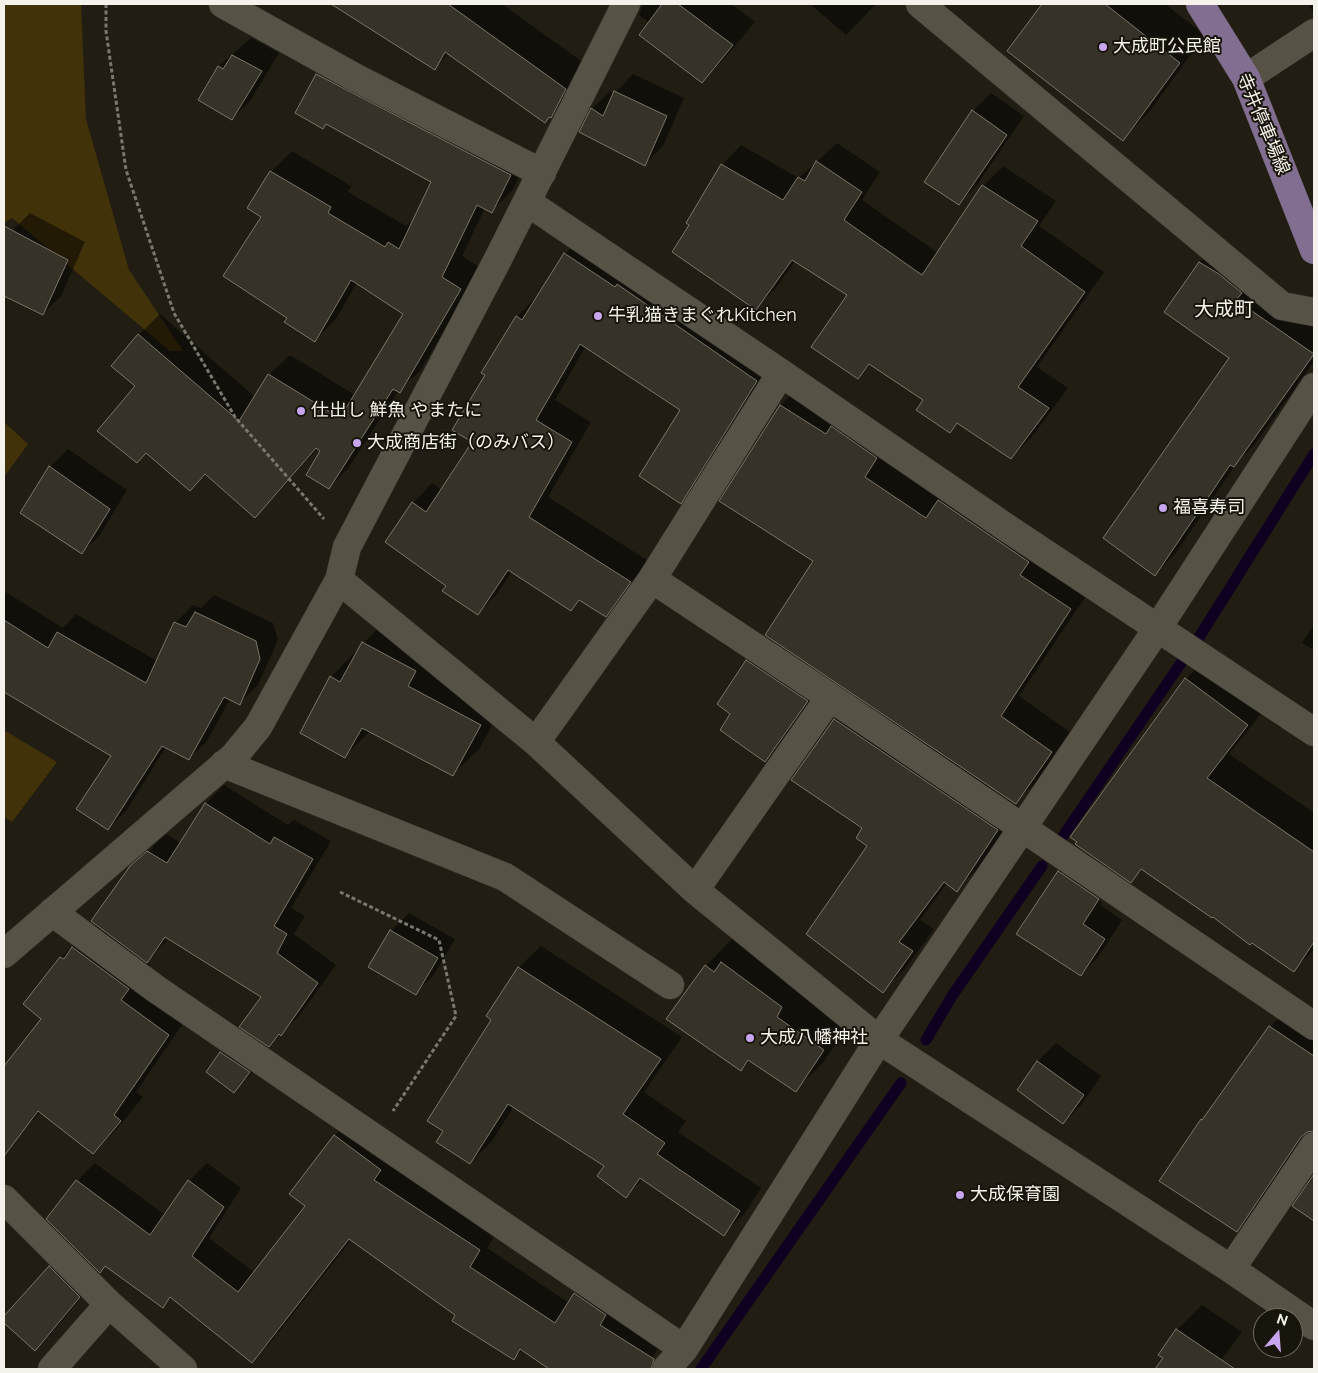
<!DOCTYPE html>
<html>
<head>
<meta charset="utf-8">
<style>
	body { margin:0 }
	#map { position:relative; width:1318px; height:1373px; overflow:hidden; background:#211d13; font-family:Raleway,sans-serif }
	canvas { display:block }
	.frame { position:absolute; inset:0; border:5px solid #f5f2eb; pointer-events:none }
	.north { position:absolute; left:1253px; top:1308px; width:50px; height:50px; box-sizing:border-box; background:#17140a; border:1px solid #706d64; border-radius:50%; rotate:18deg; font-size:14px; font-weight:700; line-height:20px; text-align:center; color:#f5f2eb }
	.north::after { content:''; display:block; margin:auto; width:18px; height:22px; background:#c8a6ef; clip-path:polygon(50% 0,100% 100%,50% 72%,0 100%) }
</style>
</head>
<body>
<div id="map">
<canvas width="1318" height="1373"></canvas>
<div class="frame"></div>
<div class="north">N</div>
</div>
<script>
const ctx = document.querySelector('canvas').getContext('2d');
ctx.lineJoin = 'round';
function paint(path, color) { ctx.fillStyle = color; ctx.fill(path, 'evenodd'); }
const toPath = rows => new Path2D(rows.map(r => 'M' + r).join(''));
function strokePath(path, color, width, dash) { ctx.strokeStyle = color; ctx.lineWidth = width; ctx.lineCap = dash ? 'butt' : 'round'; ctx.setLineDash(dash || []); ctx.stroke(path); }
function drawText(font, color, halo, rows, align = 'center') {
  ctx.font = font + ' Raleway,"Noto Sans JP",sans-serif'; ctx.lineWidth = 4; ctx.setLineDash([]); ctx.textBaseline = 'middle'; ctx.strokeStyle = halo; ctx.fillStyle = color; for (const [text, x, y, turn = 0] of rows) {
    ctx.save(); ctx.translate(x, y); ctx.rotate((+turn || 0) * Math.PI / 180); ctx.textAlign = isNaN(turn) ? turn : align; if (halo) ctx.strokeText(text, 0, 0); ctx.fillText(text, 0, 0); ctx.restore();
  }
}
paint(toPath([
	[4,4,81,4,86,119,129,270,183,351,170,351,12,218,4,223],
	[4,422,28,444,4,477],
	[4,730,57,762,12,822,4,817]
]), '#413209');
paint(toPath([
	[360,4,502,4,588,66,574,94,545,121,449,53,435,68,352,16],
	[643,4,731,4,755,22,724,59,702,82,649,23,639,15],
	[810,4,876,4,846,35],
	[1044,4,1165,4,1205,35,1149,112,1122,139,1009,50],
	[1308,4,1314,4,1314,13],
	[251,38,279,53,250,101,232,119,200,99,219,66],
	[633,74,684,98,663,146,645,164,581,132,592,109,610,91,614,94],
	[991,93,1024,116,977,185,959,203,973,111],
	[465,120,531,154,512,191,491,212,485,208,462,256,481,268,420,371,398,391,349,467,329,488,322,451,318,448,275,496,255,516,206,474,190,490,137,386,113,366,139,335,160,314,255,397,269,375,290,355,355,395,404,314,357,283,335,320,315,340,289,317,263,216,271,172,292,151,351,186,348,192,406,226,410,222,412,224,433,181,444,141],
	[837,143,880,172,862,200,938,253,983,186,1003,166,1056,201,1039,226,1104,272,1037,367,1068,388,1031,438,1011,458,958,423,950,431,925,400,871,364,858,377,849,294,795,261,776,288,756,308,691,224,722,165,741,145,799,178],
	[30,213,85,242,61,296,43,314,4,294,4,247,12,231],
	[585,234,776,361,700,482,681,502,682,410,586,346,555,400,591,422,548,497,650,562,625,596,605,616,581,600,571,610,512,571,497,594,477,614,447,586,413,503,432,483,442,490,474,441,486,374,517,317,536,297,565,254],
	[1222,241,1240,252,1262,271,1257,278,1314,317,1314,361,1255,444,1238,461,1176,553,1155,574,1231,358,1166,312,1200,262],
	[800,386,1090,590,1019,696,1070,732,1035,783,1015,803,990,785,989,788,1018,808,978,868,956,890,947,883,920,920,934,929,905,969,883,991,868,845,864,828,793,780,835,719,858,696,815,561,781,405],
	[68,449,127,490,100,535,82,553,50,467],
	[4,591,63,628,76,614,157,661,175,623,193,605,201,608,214,595,273,623,278,640,258,685,240,703,230,699,207,741,189,759,166,747,126,811,107,829,113,756,4,690],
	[390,616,442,644,433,659,506,698,480,748,453,774,370,731,345,756,331,677],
	[1314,625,1314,650,1302,643],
	[765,643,825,683,783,743,765,761,732,714,747,661],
	[1209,655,1271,701,1229,754,1314,813,1314,950,1293,970,1143,869,1131,881,1186,679],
	[224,785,288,825,294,820,331,841,291,908,305,916,294,934,336,965,299,1016,269,1046,263,996,169,938,146,962,151,965,143,977,191,1012,136,1092,143,1097,116,1130,93,1153,41,1112,21,1132,4,1118,4,1068,42,1019,24,1004,61,957,97,924,143,857,153,848,152,847,166,834,181,843,206,803],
	[1077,853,1116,880,1103,900,1061,871,1061,874,1102,902,1100,905,1122,920,1099,956,1081,975,1059,871],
	[409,913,455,939,434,975,415,993,370,966,391,931],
	[749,936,850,1023,822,1064,795,1090,751,1060,741,1070,706,966,732,939,740,945],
	[541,946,682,1037,644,1092,686,1121,678,1132,761,1188,745,1213,723,1235,643,1179,626,1196,606,1166,514,1106,492,1141,470,1163,445,1131,493,1019,488,1016,519,967],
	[1294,1003,1314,1017,1314,1129,1260,1207,1237,1231,1161,1180,1202,1120,1270,1027],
	[239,1034,267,1053,252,1073,234,1091,207,1071,221,1053],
	[1056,1043,1101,1076,1081,1105,1063,1123,1018,1090,1038,1061],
	[353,1117,497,1232,487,1248,569,1303,575,1294,593,1276,665,1337,645,1369,551,1369,523,1350,514,1358,457,1315,352,1239,270,1343,252,1361,172,1297,162,1306,48,1219,77,1181,95,1163,165,1215,189,1181,207,1163,241,1188,209,1238,255,1273,307,1205,291,1194,335,1135],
	[68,1249,97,1278,53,1332,35,1350,4,1322,4,1318],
	[1202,1305,1242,1332,1216,1367,1220,1369,1157,1369,1164,1357,1160,1354,1177,1330]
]), '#0007');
strokePath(toPath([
	[1198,639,1314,454],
	[1061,839,1183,660],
	[926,1040,952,996,1042,866],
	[701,1369,901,1083]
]), '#0f0021', 11);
const building = toPath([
	[331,4,448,4,566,89,551,118,549,117,545,123,445,52,435,70,331,4],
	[662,4,678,4,733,45,702,83,639,35,662,4],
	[1042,4,1105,4,1180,63,1123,141,1007,51,1042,4],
	[232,55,262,71,232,120,198,100,218,66,223,69,232,55],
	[316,74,511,175,492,213,477,205,442,277,461,289,400,393,393,389,329,489,306,475,320,451,316,448,255,518,205,474,190,491,146,453,137,463,97,431,135,386,111,366,138,334,239,421,268,374,340,418,403,314,351,280,315,342,284,322,287,318,223,276,261,217,247,208,270,171,331,207,328,213,385,247,388,242,399,249,431,182,326,124,323,129,295,113,316,74],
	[614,91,667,116,645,166,579,132,591,108,603,116,614,91],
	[972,110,1007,135,959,205,924,182,972,110],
	[816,161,862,192,844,220,922,275,982,185,1038,221,1021,246,1085,292,1018,387,1049,408,1011,459,957,423,950,433,916,410,923,400,869,364,858,379,811,347,847,295,792,260,756,310,672,252,689,225,686,223,721,164,783,200,798,177,805,181,816,161],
	[4,226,68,260,43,315,4,296,4,226],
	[564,253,615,287,617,284,757,381,681,504,639,476,680,410,580,344,536,420,572,442,529,517,631,582,606,617,579,600,571,611,508,570,478,615,442,591,446,586,385,542,412,502,426,512,472,442,452,430,485,375,481,373,516,316,522,320,564,253],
	[1199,262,1219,274,1242,293,1236,300,1314,354,1234,467,1230,465,1155,576,1103,538,1229,358,1164,312,1199,262],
	[780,405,826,434,831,426,877,458,865,477,926,518,938,500,1029,562,1020,575,1071,609,1001,716,1052,752,1016,804,765,635,813,561,719,501,780,405],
	[49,466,110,509,82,554,20,513,49,466],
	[195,612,256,641,260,659,240,705,224,697,189,760,162,746,108,830,76,809,111,756,4,692,4,620,48,648,57,632,146,683,174,622,186,627,195,612],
	[362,642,416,671,408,686,481,725,453,776,362,728,345,758,300,733,330,676,340,682,362,642],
	[746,660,808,701,765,762,720,730,730,714,717,704,746,660],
	[1185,678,1248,725,1207,778,1314,852,1314,942,1294,972,1252,943,1250,945,1213,917,1212,918,1141,869,1131,883,1075,844,1077,842,1070,837,1185,678],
	[834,719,998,830,957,892,944,882,899,942,913,951,883,993,806,934,867,846,856,838,862,828,791,780,834,719],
	[205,803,270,844,274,837,313,859,274,926,287,934,277,953,318,983,281,1036,279,1034,269,1047,239,1027,261,997,165,937,147,963,91,921,130,866,147,851,167,863,205,803],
	[1058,871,1099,899,1083,924,1105,939,1081,976,1016,934,1058,871],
	[390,930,438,958,416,995,368,967,390,930],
	[72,947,129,989,121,1000,169,1035,114,1115,121,1121,93,1154,38,1111,4,1156,4,1066,41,1019,23,1004,60,957,64,959,72,947],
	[721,962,782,1007,777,1017,824,1050,796,1092,748,1060,741,1071,666,1019,705,965,714,972,721,962],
	[518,967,661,1059,623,1114,665,1143,657,1154,740,1211,724,1236,640,1178,626,1198,597,1176,604,1166,508,1104,470,1164,436,1142,443,1131,427,1121,491,1020,486,1016,518,967],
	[1269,1026,1314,1056,1314,1131,1307,1132,1301,1137,1237,1232,1159,1181,1201,1119,1202,1120,1269,1026],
	[220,1052,250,1072,234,1093,206,1072,220,1052],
	[1037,1061,1084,1095,1063,1124,1017,1090,1037,1061],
	[334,1135,381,1170,374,1180,480,1250,470,1267,555,1323,574,1293,606,1315,600,1325,654,1359,651,1369,549,1369,520,1349,514,1360,452,1321,455,1315,349,1239,252,1363,170,1297,163,1308,105,1266,100,1273,46,1219,76,1180,150,1235,188,1180,224,1207,192,1256,238,1292,305,1206,289,1194,334,1135],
	[1314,1174,1314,1221,1292,1206,1314,1174],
	[49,1266,80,1297,35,1351,4,1323,4,1316,49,1266],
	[1176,1329,1235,1369,1155,1369,1163,1358,1158,1355,1176,1329]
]);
paint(building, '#363227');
strokePath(building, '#7b7669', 1);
const minor = toPath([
	[223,4,356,78,542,173],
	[920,4,1282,306,1314,312],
	[1246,78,1314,33],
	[527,202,781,373,1007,528,1314,732],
	[781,373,652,579,830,697,1314,1026],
	[339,580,536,742,695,890,879,1040,1231,1269,1314,1326],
	[536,742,652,579],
	[224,764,505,877,670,985],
	[695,890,830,697],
	[52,912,156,989,684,1349],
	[4,954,234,756,258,727,339,580,347,547,498,259,626,4],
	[4,1199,109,1304,183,1369],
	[1231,1269,1314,1146],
	[52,1369,109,1304],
	[666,1369,684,1349,879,1040,1157,629,1314,387]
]);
const major = toPath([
	[1200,4,1246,78,1314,250]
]);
strokePath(minor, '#393631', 29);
strokePath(major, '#393631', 29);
strokePath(toPath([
	[106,4,106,31,126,170,174,313,235,417,324,519],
	[340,892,439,940,456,1016,393,1111]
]), '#7a776e', 3, [4, 2.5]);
strokePath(minor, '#575246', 28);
strokePath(major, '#826e90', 28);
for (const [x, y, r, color] of [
	[1103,47,5,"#c8a6ef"],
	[598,316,5,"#c8a6ef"],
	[301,411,5,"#c8a6ef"],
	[357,443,5,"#c8a6ef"],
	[1163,508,5,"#c8a6ef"],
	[750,1038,5,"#c8a6ef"],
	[960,1195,5,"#c8a6ef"]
]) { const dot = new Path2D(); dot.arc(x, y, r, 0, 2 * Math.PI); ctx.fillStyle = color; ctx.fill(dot); strokePath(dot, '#17140a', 2); }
drawText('18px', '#f5f2eb', '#17140a', [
	["大成町公民館",1113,47],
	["牛乳猫きまぐれKitchen",608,316],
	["仕出し 鮮魚 やまたに",311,411],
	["大成商店街（のみバス）",367,443],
	["福喜寿司",1173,508],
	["大成八幡神社",760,1038],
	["大成保育園",970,1195]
], 'left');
drawText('18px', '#f5f2eb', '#17140a', [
	["寺井停車場線",1263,124,67]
]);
drawText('20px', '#f5f2eb', '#17140a', [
	["大成町",1224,310]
]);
</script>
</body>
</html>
